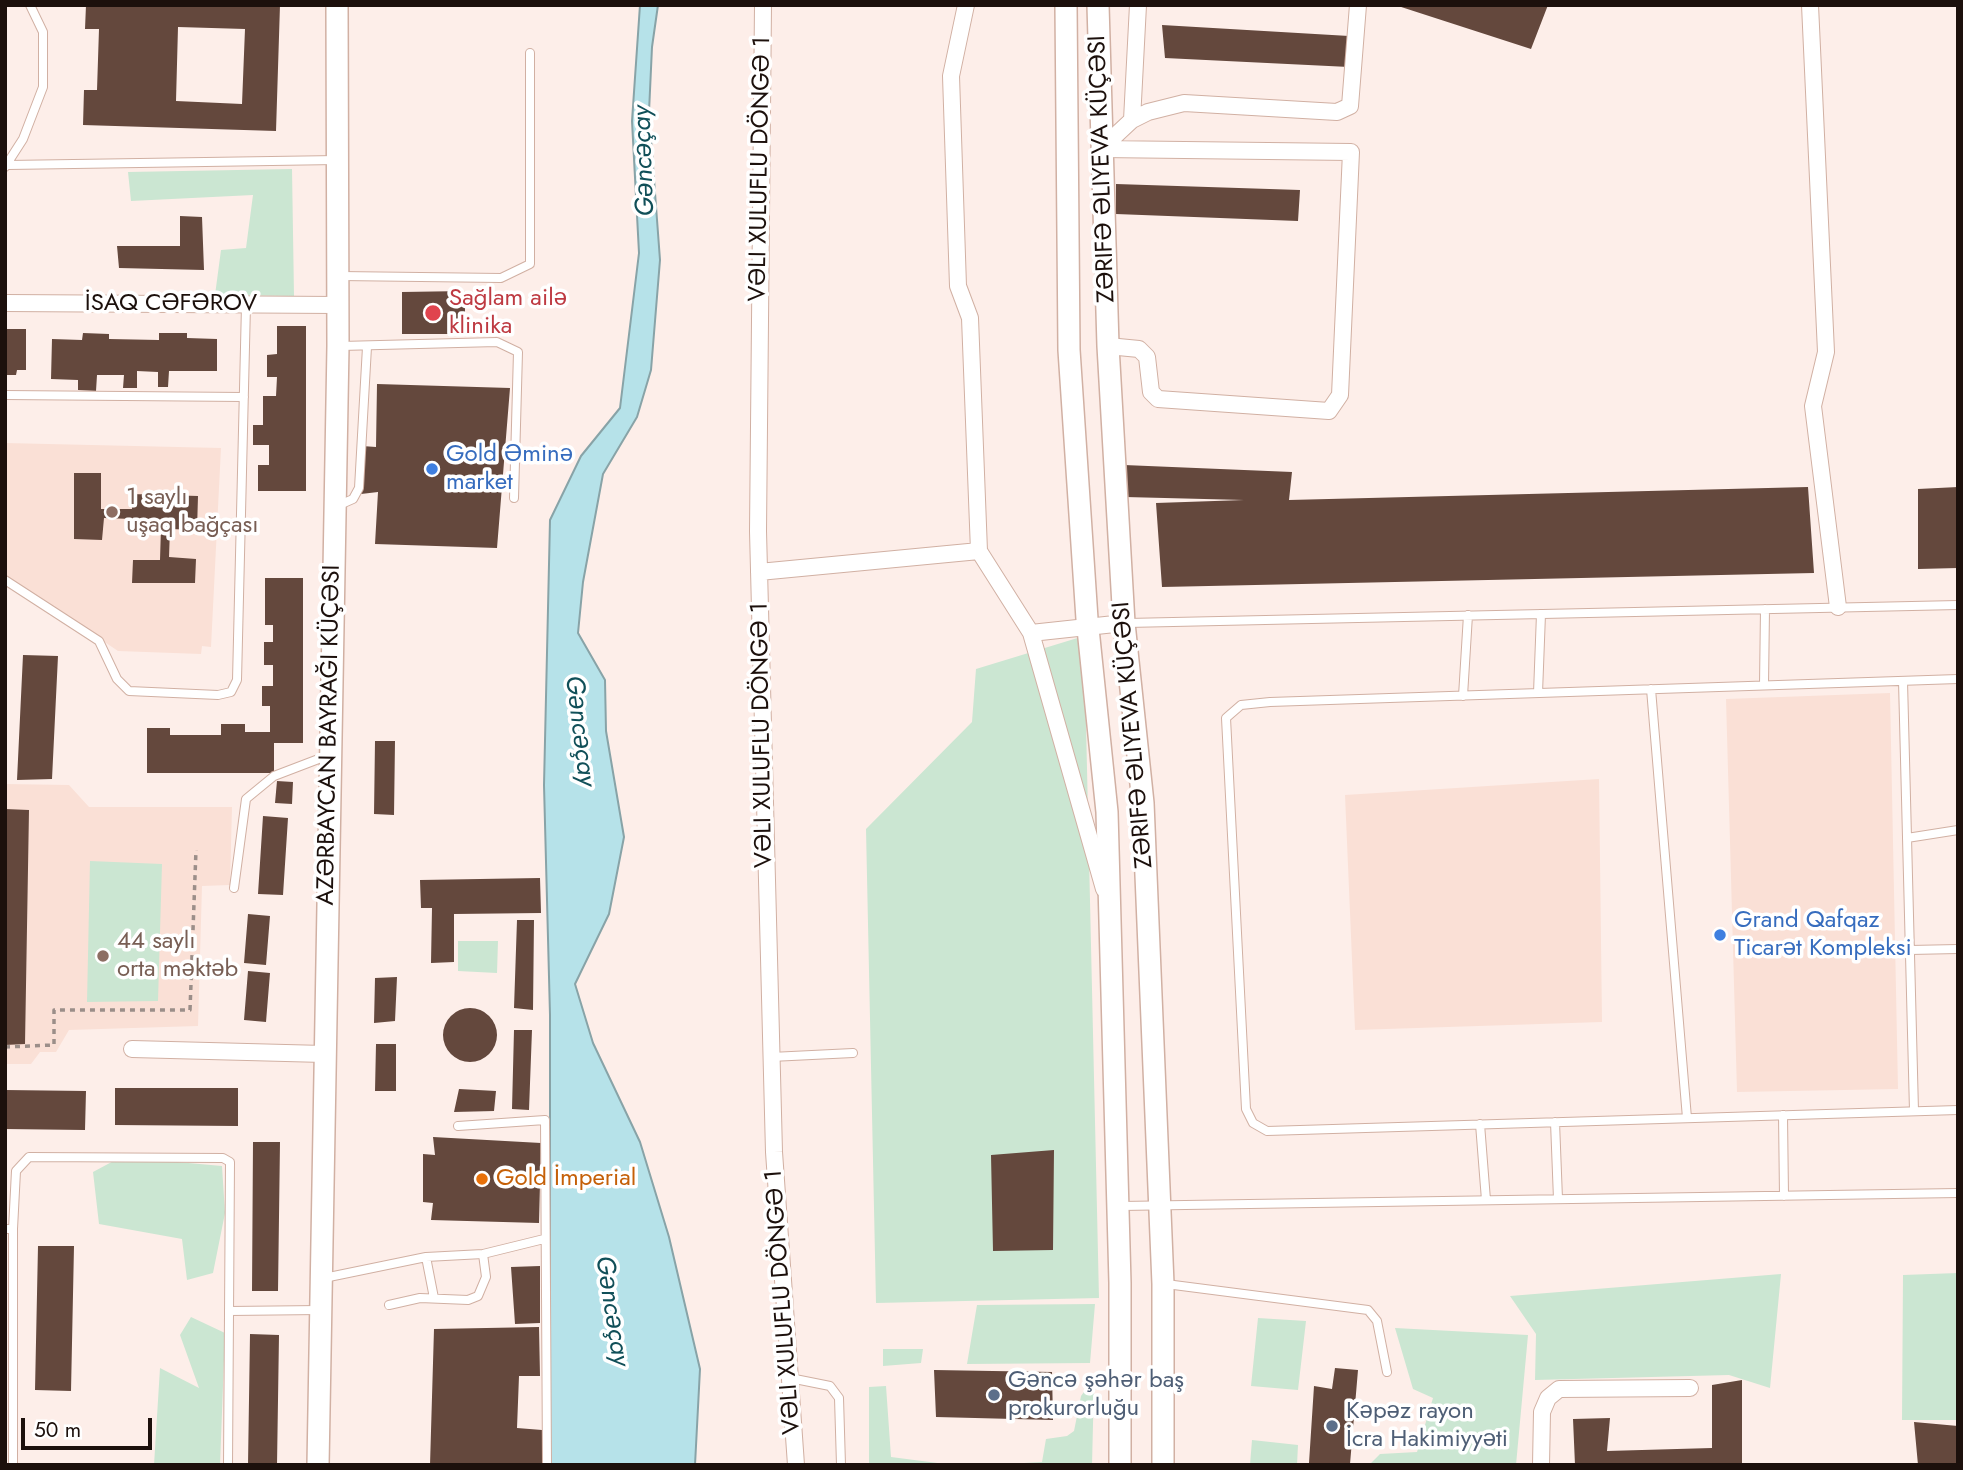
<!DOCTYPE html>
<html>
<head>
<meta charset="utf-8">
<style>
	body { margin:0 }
	#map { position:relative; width:1963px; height:1470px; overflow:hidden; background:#fdeee9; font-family:Jost,sans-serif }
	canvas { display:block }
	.frame { position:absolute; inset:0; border:7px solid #1c100c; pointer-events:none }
	.scale { position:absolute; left:21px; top:1418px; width:131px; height:32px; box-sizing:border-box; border:4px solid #1c100c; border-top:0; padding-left:9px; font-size:21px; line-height:24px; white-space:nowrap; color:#1c100c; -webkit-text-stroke:5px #fff; paint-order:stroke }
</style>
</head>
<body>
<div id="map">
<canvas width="1963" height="1470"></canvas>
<div class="frame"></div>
<div class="scale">50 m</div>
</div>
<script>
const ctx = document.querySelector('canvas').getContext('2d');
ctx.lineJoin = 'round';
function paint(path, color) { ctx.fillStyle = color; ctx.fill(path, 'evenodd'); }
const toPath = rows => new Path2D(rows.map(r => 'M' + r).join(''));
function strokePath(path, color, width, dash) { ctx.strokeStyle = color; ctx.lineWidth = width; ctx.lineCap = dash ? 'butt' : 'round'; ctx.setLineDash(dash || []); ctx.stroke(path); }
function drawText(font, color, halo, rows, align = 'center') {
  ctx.font = font + ' Jost,sans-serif'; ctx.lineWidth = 7; ctx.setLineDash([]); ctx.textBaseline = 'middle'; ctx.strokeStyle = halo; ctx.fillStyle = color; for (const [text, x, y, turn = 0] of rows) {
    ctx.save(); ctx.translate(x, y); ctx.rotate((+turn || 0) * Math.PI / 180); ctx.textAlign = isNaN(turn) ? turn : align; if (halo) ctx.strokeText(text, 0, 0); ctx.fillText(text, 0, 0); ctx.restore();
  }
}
paint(toPath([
	[5,443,221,448,211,647,202,646,201,654,118,651,5,575],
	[1890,693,1898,1089,1737,1092,1726,699],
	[1599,779,1602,1022,1355,1030,1345,795],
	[5,784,69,785,89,807,232,807,230,885,202,886,198,1026,69,1030,56,1052,40,1052,31,1064,5,1064]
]), '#fae0d6');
paint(toPath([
	[292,169,294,296,215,295,221,250,246,248,253,195,131,201,128,172],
	[1084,636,1099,1298,876,1303,866,829,972,722,976,669],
	[90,861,162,864,158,1001,87,1002],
	[458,941,498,941,497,973,458,971],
	[121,1157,222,1166,225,1213,213,1273,187,1280,182,1239,99,1224,93,1172],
	[1958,1273,1958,1420,1902,1420,1903,1275],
	[1781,1274,1770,1388,1729,1375,1535,1380,1536,1334,1510,1296],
	[1095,1304,1090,1363,967,1364,977,1305],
	[191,1317,225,1333,220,1465,154,1465,160,1368,199,1388,180,1335],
	[1258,1318,1306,1321,1298,1390,1251,1386],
	[1395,1328,1528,1335,1516,1465,1369,1465,1380,1454,1417,1452,1433,1398,1413,1389],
	[883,1349,923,1349,921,1363,883,1366],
	[1091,1382,1094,1384,1092,1465,988,1465,1042,1462,1046,1439,1067,1436,1074,1431,1081,1396],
	[886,1386,891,1457,953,1465,869,1465,869,1387],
	[1252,1440,1298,1445,1297,1465,1250,1465]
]), '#cbe6d2');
const water = toPath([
	[640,5,658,5,652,47,649,112,660,260,651,370,637,417,603,474,583,582,578,633,605,680,606,731,624,837,609,914,575,984,593,1043,640,1142,669,1237,700,1369,695,1465,550,1465,550,1015,544,785,550,520,581,456,620,408,639,253,632,121,640,5]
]);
paint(water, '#b6e2e9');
strokePath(water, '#88a3a7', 2);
paint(toPath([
	[86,5,280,5,276,131,83,125,84,90,97,90,99,29,85,29],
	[178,27,245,29,242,104,176,101],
	[1395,5,1548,5,1531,49],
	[1162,25,1349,36,1349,67,1165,58],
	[1116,184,1300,190,1298,221,1116,214],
	[180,216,202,217,204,270,119,268,117,246,180,246],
	[465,291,465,334,402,334,402,292],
	[277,326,306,326,306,491,258,491,258,465,269,465,269,445,253,445,253,425,263,425,263,396,276,396,277,377,267,377,267,355,277,354],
	[5,329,26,329,26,370,17,370,16,375,5,375],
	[83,333,109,334,109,339,159,340,159,333,187,333,187,338,217,339,217,371,169,371,168,387,158,387,158,372,137,371,137,388,123,388,124,375,97,375,96,391,78,390,78,380,51,379,52,339,82,340],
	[377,384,510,388,497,548,375,544,378,492,361,494,362,446,376,447],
	[1124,465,1292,472,1289,500,1808,487,1814,573,1162,587,1156,503,1244,500,1125,497],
	[74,473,101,473,101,509,132,509,131,494,198,496,197,530,170,529,169,557,196,559,195,583,132,583,133,560,160,560,161,527,133,528,132,519,104,518,102,540,74,539],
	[1958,487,1958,568,1918,569,1918,489],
	[265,578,303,578,303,743,274,743,274,773,147,773,147,728,170,728,170,735,221,735,221,724,245,724,245,732,270,732,270,706,262,706,262,686,273,686,273,665,264,665,264,642,273,642,273,625,265,625],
	[23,655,58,656,52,779,17,780],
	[375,741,395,741,394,815,374,814],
	[277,781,293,782,292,804,275,803],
	[5,809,29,810,25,1044,5,1045],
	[263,816,288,818,283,895,258,894],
	[540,878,541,913,454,914,454,962,431,963,432,908,421,908,420,880],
	[248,914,270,916,266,965,244,963],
	[517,920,534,920,533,1010,514,1008],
	[248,971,270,973,266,1022,244,1020],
	[397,977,395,1021,374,1023,375,978],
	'443 1035a27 27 0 1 1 54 0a27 27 0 1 1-54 0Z',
	[514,1030,532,1030,529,1110,512,1109],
	[376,1044,396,1044,396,1091,375,1091],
	[115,1088,238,1088,238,1126,115,1125],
	[459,1089,496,1091,494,1111,454,1112],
	[5,1090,86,1091,85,1130,5,1129],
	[433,1137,541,1143,539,1223,431,1220,433,1203,423,1202,423,1154,435,1155],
	[253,1142,280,1142,278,1291,252,1291],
	[1054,1150,1053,1250,993,1251,991,1155],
	[38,1246,74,1246,71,1391,35,1390],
	[540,1266,540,1323,515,1324,511,1267],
	[539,1327,540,1376,519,1376,517,1428,542,1430,543,1465,430,1465,434,1329],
	[250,1334,279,1335,277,1465,248,1465],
	[1335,1368,1358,1370,1350,1464,1309,1463,1314,1386,1332,1389],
	[934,1370,1052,1372,1053,1420,936,1417],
	[1742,1380,1742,1465,1575,1465,1573,1419,1610,1418,1607,1451,1712,1448,1712,1385],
	[1914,1422,1958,1426,1958,1465,1918,1465]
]), '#64483d');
const service = toPath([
	[8,165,337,160],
	[5,167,23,139,43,87,43,32,30,5],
	[340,276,501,278,530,264,530,53],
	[341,346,497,342,518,352,514,498],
	[5,395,244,397],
	[337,506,353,499,359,488,367,347],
	[5,580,99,641,117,679,129,691,218,695,231,692,237,680,246,305],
	[1127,623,1958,605],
	[1958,679,1270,702,1241,705,1226,718,1246,1109,1253,1123,1267,1131,1958,1110],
	[1903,681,1914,1111],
	[1764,685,1765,609],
	[1651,689,1687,1118],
	[1538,693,1541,614],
	[1463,696,1468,615],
	[1907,838,1958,830],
	[234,888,246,799,274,776,329,755],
	[1910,950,1958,949],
	[771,1057,853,1053],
	[1783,1115,1784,1196],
	[1555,1122,1558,1199],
	[1480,1124,1486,1200],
	[458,1126,545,1120,547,1465],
	[1121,1206,1958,1193],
	[5,1229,13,1229,13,1465],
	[13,1229,16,1171,29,1157,223,1158,230,1162,228,1465],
	[426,1257,434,1298],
	[324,1278,426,1257,483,1254,544,1239],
	[1166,1284,1368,1310,1377,1321,1387,1372],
	[389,1305,420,1298,468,1300,478,1296,486,1277,483,1254],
	[229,1311,320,1310],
	[790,1378,830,1386,839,1398,841,1465]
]);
const minor = toPath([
	[763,5,758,531,774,1152,796,1465],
	[966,5,951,76,958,286,970,318,979,551],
	[1810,5,1826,352,1813,406,1838,607],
	[1132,120,1138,5],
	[1101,149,1351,152,1340,395,1329,411,1158,399,1151,392,1147,357,1139,349,1108,346],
	[1101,149,1132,120,1148,112,1184,103,1337,112,1350,106,1358,5],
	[5,303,337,305],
	[759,572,979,551,1031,633,1124,623],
	[1031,633,1104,889],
	[132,1049,324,1054],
	[1541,1465,1542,1412,1548,1398,1559,1389,1690,1388]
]);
const tertiary = toPath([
	[1066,5,1069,350,1087,619,1107,812,1120,1283,1120,1465],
	[1098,5,1108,346,1124,623,1143,803,1163,1284,1163,1465],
	[318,1465,338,346,337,5]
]);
strokePath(service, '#d1b0a3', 10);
strokePath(minor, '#d1b0a3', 18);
strokePath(tertiary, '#d1b0a3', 24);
strokePath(toPath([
	[5,1047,54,1045,54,1010,190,1010,196,850]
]), '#9b8e89', 3.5, [5, 5]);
strokePath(service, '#fff', 8);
strokePath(minor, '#fff', 16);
strokePath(tertiary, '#fff', 21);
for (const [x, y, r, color] of [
	[433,313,9,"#e0444e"],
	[432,469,7,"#3f7fe0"],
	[112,512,7,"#8d6e63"],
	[1720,935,7,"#3f7fe0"],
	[103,956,7,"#8d6e63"],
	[482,1179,7,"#e8710a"],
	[994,1395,7,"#5c6f8a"],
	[1332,1426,7,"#5c6f8a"]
]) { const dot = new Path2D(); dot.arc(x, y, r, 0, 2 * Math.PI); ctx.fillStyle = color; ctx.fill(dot); strokePath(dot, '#fff', 2.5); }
drawText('24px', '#1c100c', '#fff', [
	["VƏLI XULUFLU DÖNGƏ 1",761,169,-89],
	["ZƏRIFƏ ƏLIYEVA KÜÇƏSI",1103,169,-92],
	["İSAQ CƏFƏROV",171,304],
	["AZƏRBAYCAN BAYRAĞI KÜÇƏSI",330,735,-89],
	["VƏLI XULUFLU DÖNGƏ 1",763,735,-91],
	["ZƏRIFƏ ƏLIYEVA KÜÇƏSI",1134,735,-95],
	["VƏLI XULUFLU DÖNGƏ 1",784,1302,-94]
]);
drawText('24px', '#be3a42', '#fff', [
	["Sağlam ailə",449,299],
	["klinika",449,327]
], 'left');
drawText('24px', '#366cbe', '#fff', [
	["Gold Əminə",446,455],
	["market",446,483],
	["Grand Qafqaz",1734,921],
	["Ticarət Kompleksi",1734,949]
], 'left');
drawText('24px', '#785e54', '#fff', [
	["1 saylı",126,498],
	["uşaq bağçası",126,526],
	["44 saylı",117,942],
	["orta məktəb",117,970]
], 'left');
drawText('24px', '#c56008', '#fff', [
	["Gold İmperial",496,1179]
], 'left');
drawText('24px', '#4e5e75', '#fff', [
	["Gəncə şəhər baş",1008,1381],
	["prokurorluğu",1008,1409],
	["Kəpəz rayon",1346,1412],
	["İcra Hakimiyyəti",1346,1440]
], 'left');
drawText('italic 26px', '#104f58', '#fff', [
	["Gəncəçay",645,161,-92],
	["Gəncəçay",579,731,83],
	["Gəncəçay",611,1311,81]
]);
</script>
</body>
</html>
